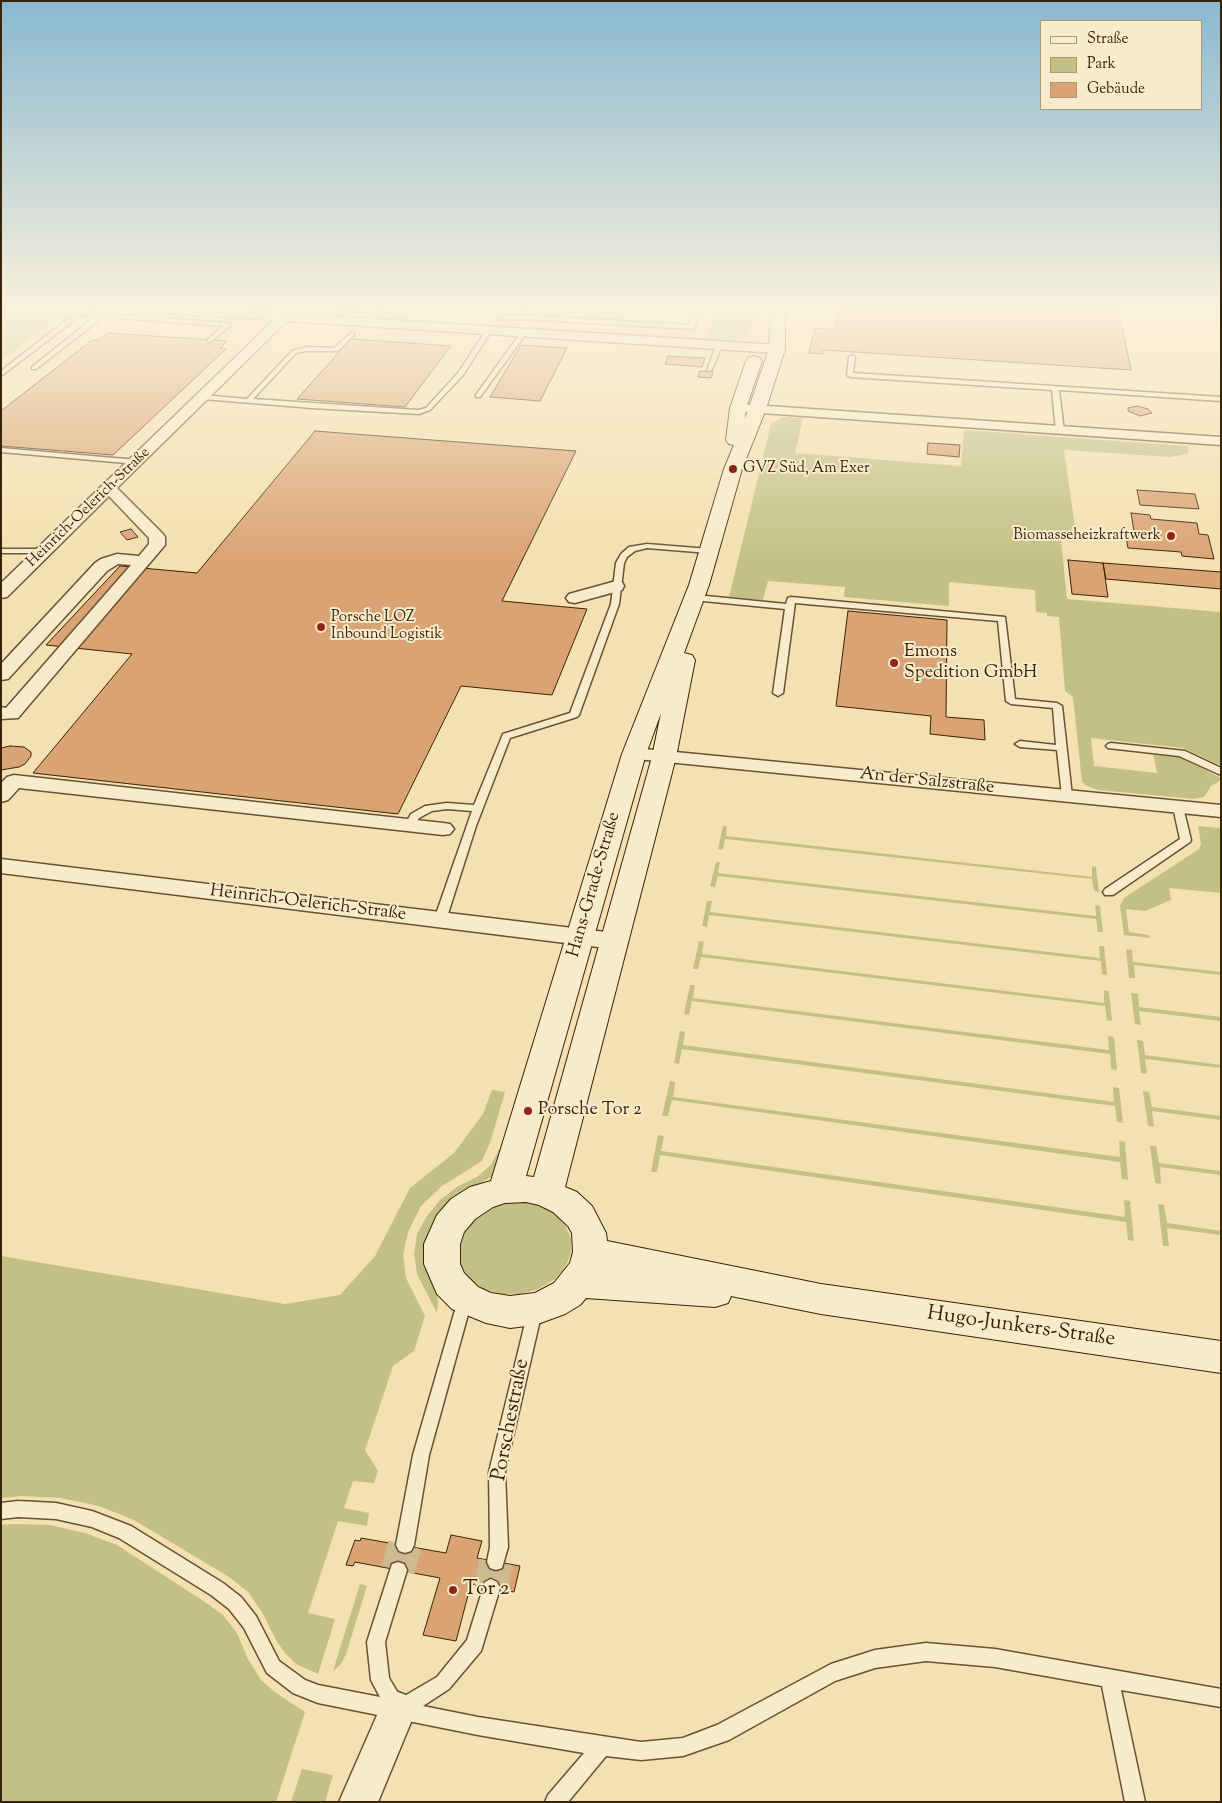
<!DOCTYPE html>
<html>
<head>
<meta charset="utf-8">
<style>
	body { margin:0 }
	#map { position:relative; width:1222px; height:1803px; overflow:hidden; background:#f4e0b0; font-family:"Sorts Mill Goudy",serif }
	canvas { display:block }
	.frame { position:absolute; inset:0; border:2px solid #382409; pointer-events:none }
	.legend { position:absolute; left:1040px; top:20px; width:162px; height:90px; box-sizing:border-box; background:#f8ebcc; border:1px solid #ab9b7e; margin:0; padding:6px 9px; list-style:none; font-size:15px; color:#382409 }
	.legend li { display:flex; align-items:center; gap:10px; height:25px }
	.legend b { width:25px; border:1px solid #ab9b7e }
</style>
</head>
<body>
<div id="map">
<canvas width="1222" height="1803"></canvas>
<div class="frame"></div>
<ul class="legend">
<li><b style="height:6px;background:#f8ebcc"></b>Straße</li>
<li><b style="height:14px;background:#c3c086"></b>Park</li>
<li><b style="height:14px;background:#daa373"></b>Gebäude</li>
</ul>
</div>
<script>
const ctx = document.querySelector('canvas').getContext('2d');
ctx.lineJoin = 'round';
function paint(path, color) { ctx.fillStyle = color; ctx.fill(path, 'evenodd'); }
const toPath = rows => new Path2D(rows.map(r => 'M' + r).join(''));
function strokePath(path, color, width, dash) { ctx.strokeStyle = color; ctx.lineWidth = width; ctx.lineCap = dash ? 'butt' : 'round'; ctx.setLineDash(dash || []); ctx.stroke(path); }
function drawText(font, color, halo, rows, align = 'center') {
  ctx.font = font + ' "Sorts Mill Goudy",serif'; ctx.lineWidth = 4; ctx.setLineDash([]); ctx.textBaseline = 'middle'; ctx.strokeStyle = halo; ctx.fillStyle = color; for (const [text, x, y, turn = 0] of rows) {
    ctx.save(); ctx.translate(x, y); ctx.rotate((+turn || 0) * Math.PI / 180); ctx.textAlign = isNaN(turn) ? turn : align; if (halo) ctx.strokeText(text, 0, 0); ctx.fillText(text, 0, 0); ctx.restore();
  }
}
paint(toPath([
	[10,308,73,308,1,360,1,315],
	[718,308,757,308,749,335,744,339,731,341,590,331,706,338],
	[782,417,803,418,795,453,961,466,964,430,1187,446,1189,451,1187,454,1170,457,1064,450,1077,541,1061,540,1067,599,1221,612,1221,766,1183,748,1091,738,1094,766,1157,773,1153,753,1180,757,1221,778,1221,780,1211,786,1204,797,1194,799,1099,790,1087,786,1082,782,1073,697,1065,691,1059,617,1047,616,1047,613,1036,612,1035,590,949,582,949,606,844,597,845,587,768,581,763,600,729,597,771,424],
	[723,826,727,826,726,836,1092,877,1092,866,1096,867,1099,892,1094,891,1092,879,725,839,723,850,718,849],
	[1198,826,1221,828,1221,893,1169,888,1171,900,1145,911,1126,909,1129,932,1149,935,1150,938,1124,935,1120,905,1124,898,1199,849,1201,844],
	[716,862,720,862,718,873,1096,916,1095,905,1100,906,1103,932,1098,932,1096,919,718,876,715,887,710,886],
	[707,901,712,901,710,912,1100,958,1099,946,1104,946,1107,975,1102,974,1101,961,709,915,707,927,702,926],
	[699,941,704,942,702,954,1104,1003,1104,990,1109,991,1112,1021,1107,1020,1105,1006,701,957,698,969,693,969],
	[1126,949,1132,950,1133,962,1221,972,1221,975,1134,965,1135,978,1129,978],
	[690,985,695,985,693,998,1109,1050,1108,1036,1114,1037,1117,1070,1111,1069,1110,1054,692,1001,689,1015,684,1014],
	[1131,993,1138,994,1139,1007,1221,1017,1221,1021,1139,1011,1141,1025,1135,1024],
	[680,1031,685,1032,683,1045,1114,1102,1113,1087,1119,1088,1123,1123,1117,1122,1115,1106,682,1049,679,1064,674,1063],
	[1137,1040,1143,1041,1145,1055,1221,1065,1221,1068,1145,1059,1147,1074,1141,1073],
	[670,1081,675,1082,673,1097,1120,1157,1119,1141,1125,1142,1128,1180,1122,1179,1120,1162,672,1100,668,1116,662,1116],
	[492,1090,505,1092,491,1140,482,1161,442,1186,421,1206,408,1232,403,1255,406,1278,425,1316,414,1351,393,1366,365,1450,378,1471,374,1483,353,1481,344,1508,369,1513,367,1526,338,1521,308,1613,335,1619,318,1674,296,1664,286,1654,277,1642,262,1612,248,1592,229,1577,134,1520,99,1506,61,1498,22,1496,1,1498,1,1256,285,1304,340,1295,375,1256,410,1188,454,1153,483,1114],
	[1143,1091,1149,1092,1152,1107,1221,1116,1221,1120,1152,1111,1154,1127,1148,1126],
	[658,1135,664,1136,661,1151,1125,1217,1124,1200,1130,1201,1134,1241,1128,1240,1126,1222,660,1155,657,1172,651,1172],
	[1150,1146,1156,1146,1159,1163,1221,1171,1221,1175,1160,1167,1161,1184,1155,1183],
	[499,1149,507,1150,494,1175,447,1203,435,1218,427,1236,425,1254,436,1290,438,1302,437,1313,417,1274,414,1254,417,1234,427,1216,440,1200,457,1187,477,1177,491,1165],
	[505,1202,524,1202,541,1205,555,1213,565,1225,571,1239,571,1253,565,1268,554,1280,538,1289,521,1294,502,1294,483,1289,469,1278,460,1264,458,1248,462,1232,472,1219,487,1208],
	[1158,1204,1164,1205,1167,1223,1221,1231,1221,1235,1167,1228,1169,1246,1163,1246],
	[14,1524,50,1525,85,1533,117,1545,205,1602,223,1615,237,1633,248,1659,261,1680,276,1693,305,1712,276,1802,1,1802,1,1525],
	[360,1584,367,1586,346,1654,341,1664,333,1671],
	[302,1769,333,1775,325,1802,291,1802]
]), '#c3c086');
const building = toPath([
	[839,308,1118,308,1131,370,824,350,823,354,809,353,815,328,835,330,839,308],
	[108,333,227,341,220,348,226,349,113,455,1,446,1,411,92,340,99,340,108,333],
	[351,339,451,346,405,407,297,399,351,339],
	[521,345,567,348,540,401,490,397,521,345],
	[668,356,705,358,702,367,665,364,668,356],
	[700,371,713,372,711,378,698,377,700,371],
	[1137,406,1148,409,1152,413,1140,416,1128,411,1128,408,1137,406],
	[315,431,576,451,502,601,587,609,552,695,461,686,398,814,33,773,132,654,46,645,120,566,197,573,315,431],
	[928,443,960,445,959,457,927,454,928,443],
	[1137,490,1195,494,1199,509,1140,505,1137,490],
	[1131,513,1150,515,1151,519,1197,523,1199,534,1208,535,1214,559,1182,556,1181,552,1128,548,1126,536,1135,537,1131,513],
	[131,529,138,537,127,540,120,532,131,529],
	[1068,560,1103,563,1108,597,1072,594,1068,560],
	[1103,563,1221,572,1221,589,1106,579,1103,563],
	[848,611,947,620,946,717,984,720,985,740,930,734,931,716,836,706,848,611],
	[10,746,24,747,31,752,31,756,25,764,19,767,1,770,1,748,10,746],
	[451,1535,482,1541,477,1558,520,1566,514,1592,471,1584,456,1641,423,1635,440,1578,355,1562,353,1566,346,1565,355,1540,360,1541,361,1538,446,1553,451,1535]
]);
paint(building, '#daa373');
strokePath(building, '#382409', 1);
strokePath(toPath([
	[398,1570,405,1545],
	[491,1588,496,1562]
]), '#ceba8f', 34, [34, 17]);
const lane = toPath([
	[82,308,87,308,85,312,228,323,231,325,210,342,208,341,208,339,223,326,103,317,36,369,32,369,32,367,96,316,81,315,1,376,1,371,82,308],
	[316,308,361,308,382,311,379,313,316,308],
	[511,308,530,308,531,309,528,311,511,308],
	[695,308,701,308,694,327,691,329,523,319,502,320,499,318,502,316,523,315,689,325,695,308],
	[487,329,492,330,463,375,430,410,419,414,312,408,203,399,200,397,203,395,247,399,292,351,306,347,334,348,352,332,354,333,354,335,338,351,306,351,296,353,253,399,418,410,426,408,458,373,487,329],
	[522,331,527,332,480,397,476,397,476,395,522,331],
	[719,343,722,345,712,370,707,371,716,345,719,343],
	[852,355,855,357,853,373,1221,397,1221,401,1059,390,1064,431,1060,433,1056,431,1052,390,850,377,847,375,849,357,852,355],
	[1,448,137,460,141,462,137,464,1,452,1,448],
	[647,544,709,549,713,551,709,553,647,548,635,551,627,557,624,563,619,604,579,715,577,717,510,738,476,826,446,920,440,924,436,923,434,920,472,811,447,809,432,811,419,818,413,828,409,829,404,826,411,814,425,806,447,803,474,805,503,734,570,713,611,604,616,563,621,554,629,547,647,544],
	[1,549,45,549,49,551,45,553,1,553,1,549],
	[696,595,786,604,788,598,791,597,1005,617,1015,699,1057,703,1062,706,1072,796,1067,799,1062,796,1057,750,1020,747,1015,744,1020,741,1056,745,1053,708,1011,704,1006,701,998,621,795,603,783,693,778,696,773,693,785,609,693,600,693,596,696,595],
	[1111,743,1185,751,1221,768,1221,775,1179,756,1108,748,1106,746,1108,744,1111,743],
	[1178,804,1183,807,1191,840,1190,842,1113,895,1105,895,1103,892,1105,889,1180,839,1173,807,1178,804],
	[465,1294,470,1296,472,1300,429,1455,414,1545,411,1551,405,1553,399,1551,396,1545,413,1455,458,1300,460,1296,465,1294],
	[535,1305,540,1307,542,1311,505,1472,508,1547,502,1568,496,1570,490,1568,487,1562,490,1547,489,1472,528,1311,530,1307,535,1305],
	[18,1501,56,1503,92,1511,131,1526,223,1583,241,1597,256,1616,279,1661,305,1680,318,1685,380,1697,371,1680,367,1642,392,1564,398,1562,404,1564,407,1570,385,1642,389,1678,401,1698,437,1677,467,1640,485,1582,491,1579,497,1582,500,1588,481,1651,449,1689,423,1706,478,1717,641,1742,683,1738,717,1725,831,1664,875,1650,926,1643,995,1649,1221,1689,1221,1707,1121,1690,1145,1802,1125,1802,1102,1686,995,1667,926,1661,875,1668,835,1681,729,1740,683,1756,641,1760,606,1756,568,1802,545,1802,548,1795,584,1753,478,1735,318,1703,293,1693,267,1673,244,1628,229,1609,211,1595,119,1538,92,1527,56,1519,18,1517,1,1519,1,1503,18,1501]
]);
const street = toPath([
	[138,308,204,308,777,345,783,349,777,353,287,321,117,488,163,534,165,537,165,545,18,718,1,719,1,707,6,708,131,565,118,564,107,571,8,679,1,680,1,664,95,563,101,559,117,554,139,556,149,544,149,538,109,496,7,597,1,598,1,583,274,320,144,312,138,308],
	[738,404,1221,437,1221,445,733,411,731,408,733,405,738,404],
	[616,581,622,582,624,586,622,590,575,603,569,602,566,598,569,594,616,581],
	[634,748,1221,805,1221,817,627,758,624,754,627,750,634,748],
	[14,775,443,823,450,824,454,829,450,834,443,835,19,788,8,800,1,802,1,783,7,777,14,775],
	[1,859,614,933,622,936,626,941,622,946,614,949,1,873,1,859],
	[398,1692,411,1697,416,1710,378,1802,339,1802,385,1697,398,1692]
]);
const secondary = toPath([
	[785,308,785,349,766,409,742,469,709,585,684,653,692,655,695,660,676,757,565,1187,577,1192,592,1206,606,1233,607,1241,821,1284,1221,1341,1221,1373,821,1314,731,1296,728,1303,715,1307,586,1298,580,1305,565,1314,535,1325,510,1328,486,1323,452,1309,437,1294,424,1264,424,1244,437,1215,451,1199,470,1187,491,1181,622,754,689,585,724,469,734,445,729,444,726,440,730,408,746,361,748,358,754,356,760,358,762,361,746,408,745,419,769,349,771,309,785,308],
	[661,713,652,757,534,1177,526,1176,646,754,661,713],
	[526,1202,539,1205,553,1212,568,1226,572,1233,573,1252,570,1263,554,1283,535,1293,510,1296,491,1293,478,1287,464,1273,460,1264,460,1244,464,1232,475,1219,493,1207,505,1203,526,1202]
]);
strokePath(lane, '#675333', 3);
strokePath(street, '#675333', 3);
strokePath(secondary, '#382409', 2);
paint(lane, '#f8ebcc');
paint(street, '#f8ebcc');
paint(secondary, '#f8ebcc');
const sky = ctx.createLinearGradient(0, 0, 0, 561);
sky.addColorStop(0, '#89b8d1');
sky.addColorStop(0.55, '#faf1db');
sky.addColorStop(1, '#faf1db00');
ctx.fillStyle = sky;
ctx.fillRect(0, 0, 1222, 561);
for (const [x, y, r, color] of [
	[733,469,5,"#8f2418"],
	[1171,536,5,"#8f2418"],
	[321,627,5,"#8f2418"],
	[894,663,5,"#8f2418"],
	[528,1111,5,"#8f2418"],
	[453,1590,5,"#8f2418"]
]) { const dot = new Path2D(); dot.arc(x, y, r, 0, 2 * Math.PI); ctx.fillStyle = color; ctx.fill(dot); strokePath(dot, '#f8ebcc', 2); }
drawText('15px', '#382409', '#f8ebcc', [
	["GVZ Süd, Am Exer",743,469],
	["Biomasseheizkraftwerk",1161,536,"right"],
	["Porsche LOZ",331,618],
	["Inbound Logistik",331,635]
], 'left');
drawText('15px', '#382409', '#f8ebcc', [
	["Heinrich-Oelerich-Straße",89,508,-44]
]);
drawText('18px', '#382409', '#f8ebcc', [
	["Emons",904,653],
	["Spedition GmbH",904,674],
	["Porsche Tor 2",538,1111]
], 'left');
drawText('18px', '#382409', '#f8ebcc', [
	["An der Salzstraße",927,782,6],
	["Hans-Grade-Straße",595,885,-74],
	["Heinrich-Oelerich-Straße",308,904,7]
]);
drawText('21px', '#382409', '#f8ebcc', [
	["Hugo-Junkers-Straße",1021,1328,8],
	["Porschestraße",512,1420,-79]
]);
drawText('21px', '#382409', '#f8ebcc', [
	["Tor 2",463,1590]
], 'left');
</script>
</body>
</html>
